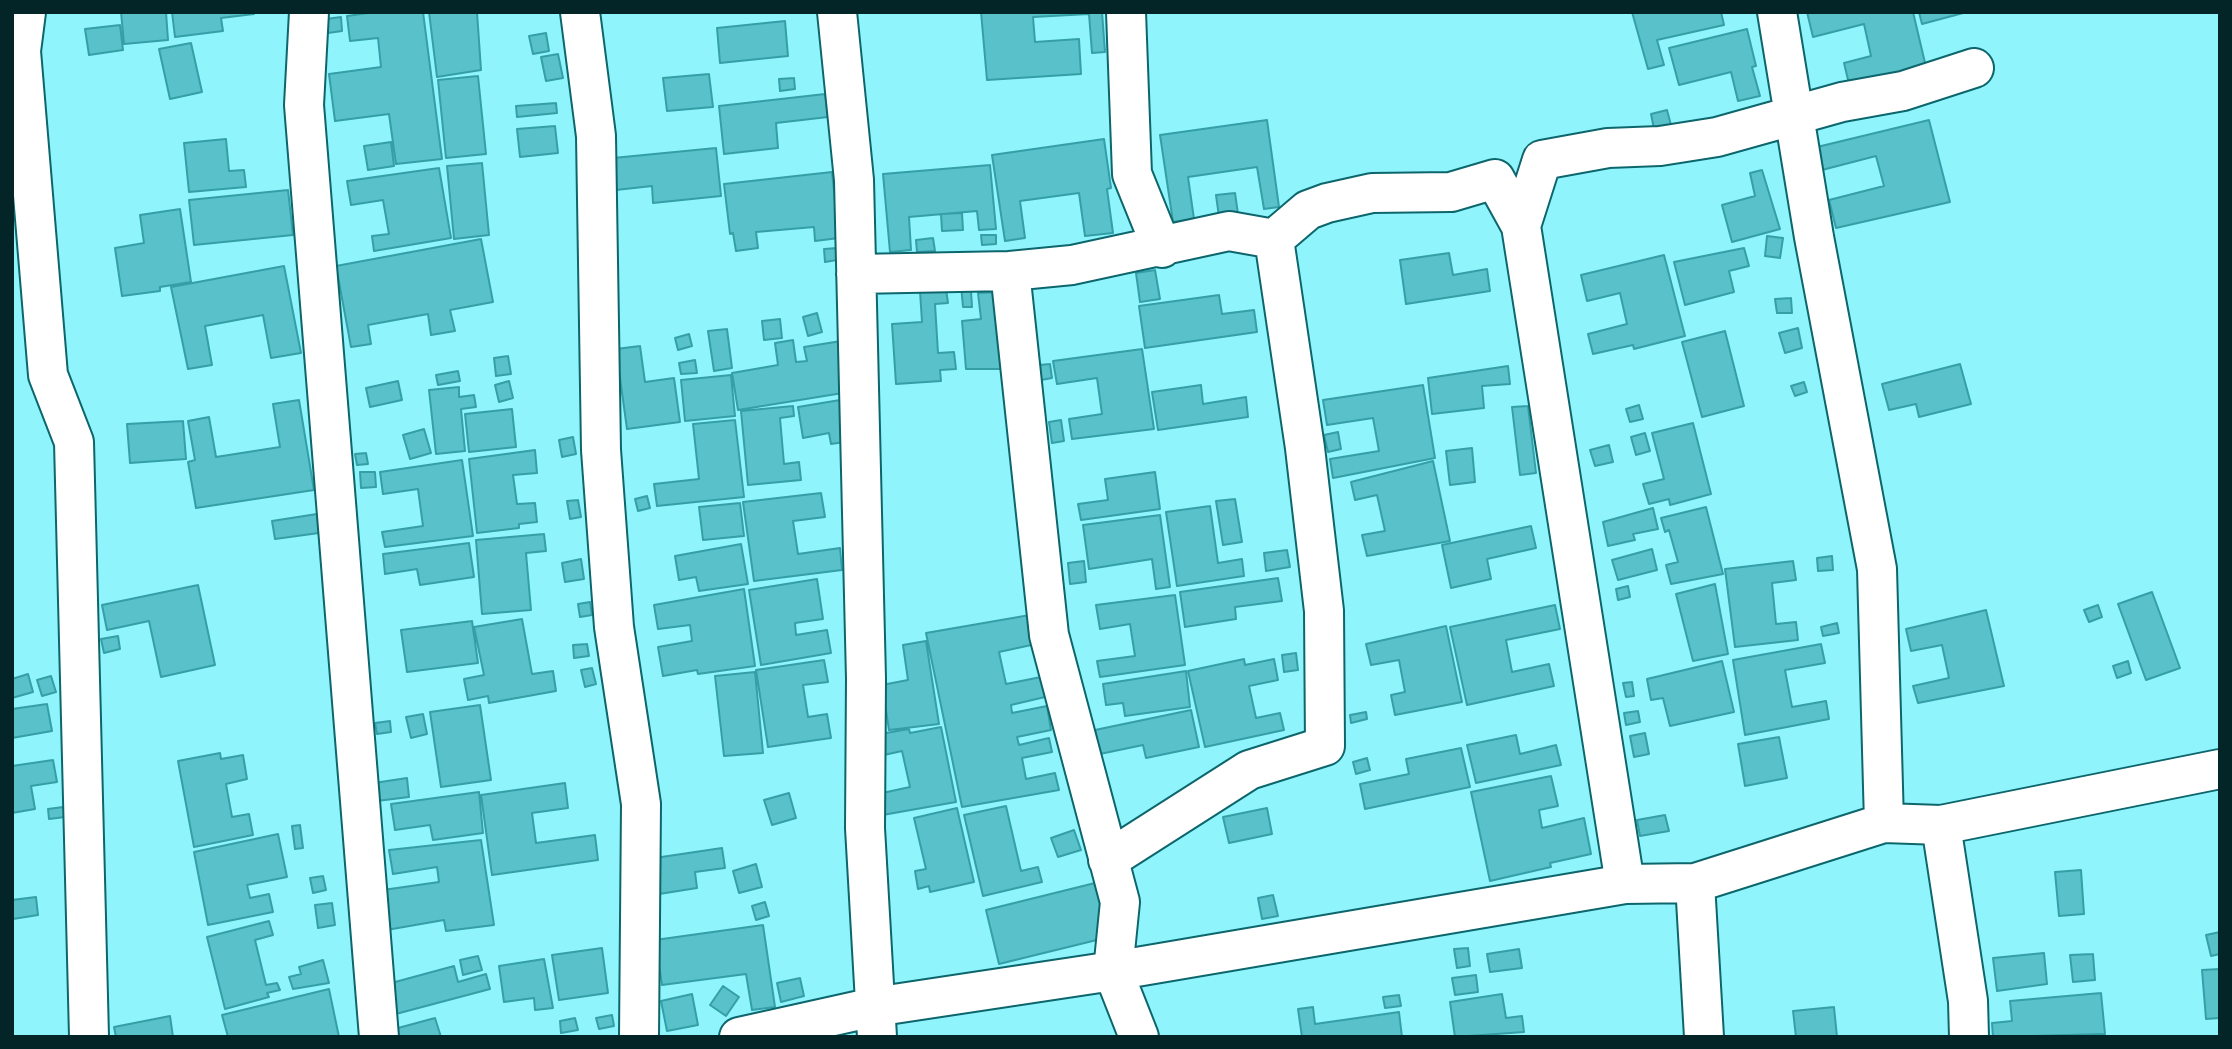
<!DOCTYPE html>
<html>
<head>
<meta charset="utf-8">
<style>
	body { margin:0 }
	#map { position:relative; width:2232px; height:1049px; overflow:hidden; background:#90f4fc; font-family:Karla,sans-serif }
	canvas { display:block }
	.frame { position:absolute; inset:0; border:14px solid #042528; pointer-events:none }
</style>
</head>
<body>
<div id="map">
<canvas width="2232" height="1049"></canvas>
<div class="frame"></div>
</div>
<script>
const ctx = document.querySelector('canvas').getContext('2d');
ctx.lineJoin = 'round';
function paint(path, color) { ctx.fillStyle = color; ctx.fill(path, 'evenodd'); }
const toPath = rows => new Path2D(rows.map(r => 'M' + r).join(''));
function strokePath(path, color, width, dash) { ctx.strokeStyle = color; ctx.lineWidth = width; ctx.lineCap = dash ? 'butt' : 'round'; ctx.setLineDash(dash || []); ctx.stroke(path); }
const building = toPath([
	[121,12,166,12,168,40,124,44,121,12],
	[172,12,253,12,254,14,221,18,223,31,175,37,172,12],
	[375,12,423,12,442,159,396,164,389,114,335,121,329,74,381,67,378,38,350,41,347,16,375,12],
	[429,12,477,12,481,70,437,77,429,12],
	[981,12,1102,12,1105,52,1092,53,1089,14,1033,17,1035,42,1079,39,1081,74,987,80,981,12],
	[1632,12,1721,12,1724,25,1657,40,1664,65,1648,69,1632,12],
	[1807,12,1913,12,1926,67,1850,88,1844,63,1871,56,1864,24,1813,37,1807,12],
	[1919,12,1967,12,1922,24,1919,12],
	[341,17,342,31,321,34,319,20,341,17],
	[785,21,788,56,720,63,717,28,785,21],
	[120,25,123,50,89,55,85,29,120,25],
	[1747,29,1756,66,1752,67,1760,96,1738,101,1731,72,1679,85,1669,48,1747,29],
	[546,33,549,51,533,54,529,36,546,33],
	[191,43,202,92,170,99,159,49,191,43],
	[558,54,563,78,546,81,541,57,558,54],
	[709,74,713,107,667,111,663,78,709,74],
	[478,76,486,154,446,158,438,80,478,76],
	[794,78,795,89,780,91,779,79,794,78],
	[825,94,828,117,776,123,778,148,724,154,719,106,825,94],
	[556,103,557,113,517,117,516,106,556,103],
	[1667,110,1671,125,1654,129,1651,114,1667,110],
	[1267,120,1279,207,1264,209,1257,167,1188,177,1194,219,1173,222,1160,135,1267,120],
	[1929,120,1950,202,1836,228,1829,200,1884,186,1876,156,1822,170,1817,147,1929,120],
	[555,126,558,153,520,157,517,129,555,126],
	[226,139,229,171,244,170,246,187,189,192,184,143,226,139],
	[1104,139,1111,188,1107,189,1113,233,1085,236,1079,193,1020,201,1025,238,1005,241,992,155,1104,139],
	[391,142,394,166,368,170,364,146,391,142],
	[716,148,721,196,653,203,652,186,616,190,613,158,716,148],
	[482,163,489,235,454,239,447,166,482,163],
	[990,165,996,229,979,230,977,211,909,217,911,250,890,252,883,174,990,165],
	[439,168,451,238,374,251,372,236,389,234,383,200,351,205,347,181,439,168],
	[1762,170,1780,229,1732,242,1722,205,1755,196,1750,173,1762,170],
	[832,172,839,238,815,241,814,227,756,232,758,248,736,251,733,233,730,234,724,184,832,172],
	[288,190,293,235,194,245,189,200,288,190],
	[1235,193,1238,214,1219,217,1216,195,1235,193],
	[180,209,191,282,160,287,160,291,122,296,115,248,144,243,140,215,180,209],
	[962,213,963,230,942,231,941,214,962,213],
	[981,235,996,235,996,244,982,245,981,235],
	[1767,236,1783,238,1780,258,1765,256,1767,236],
	[933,238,935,251,917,252,916,240,933,238],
	[481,239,493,302,450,310,455,331,431,335,428,314,368,325,371,344,351,347,336,266,481,239],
	[837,248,837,260,825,262,824,249,837,248],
	[1744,248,1749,266,1729,271,1734,292,1685,305,1674,262,1744,248],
	[1449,253,1453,275,1487,269,1490,291,1406,304,1400,260,1449,253],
	[1664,255,1685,336,1634,349,1633,345,1593,354,1588,334,1627,324,1620,293,1587,301,1581,275,1664,255],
	[284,266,301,353,271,358,263,315,205,326,212,365,188,369,171,287,284,266],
	[1155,270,1160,299,1140,302,1136,273,1155,270],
	[961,285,971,291,972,307,963,307,961,285],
	[946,289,948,303,935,304,938,353,954,352,956,369,940,370,941,381,896,384,892,324,922,322,920,291,946,289],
	[999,292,1006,369,966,369,962,321,981,319,978,293,999,292],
	[1219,295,1222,314,1254,310,1257,332,1145,348,1139,306,1219,295],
	[1791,298,1792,313,1777,313,1775,299,1791,298],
	[817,313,822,332,808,336,803,317,817,313],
	[780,319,782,338,764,340,762,321,780,319],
	[1798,328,1802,348,1785,353,1779,333,1798,328],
	[727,329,732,368,714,371,708,331,727,329],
	[1725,331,1744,406,1702,417,1682,342,1725,331],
	[689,334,692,346,678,350,675,338,689,334],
	[793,340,796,362,807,361,804,347,841,341,849,392,738,410,732,373,778,365,775,343,793,340],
	[640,346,645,382,674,378,680,422,627,429,616,349,640,346],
	[1142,349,1154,429,1072,439,1069,419,1102,414,1097,378,1057,384,1053,361,1142,349],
	[508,356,511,374,496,376,494,358,508,356],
	[695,360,697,373,681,374,679,363,695,360],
	[1050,364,1052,378,1041,380,1039,365,1050,364],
	[1960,364,1971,404,1919,417,1916,404,1889,410,1882,384,1960,364],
	[1508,366,1510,384,1482,386,1484,408,1432,414,1428,378,1508,366],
	[458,371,460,381,438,385,436,375,458,371],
	[731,375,735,416,685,421,681,380,731,375],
	[398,381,402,400,370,407,366,388,398,381],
	[509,381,513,398,499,402,495,385,509,381],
	[1804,382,1807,392,1795,396,1791,386,1804,382],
	[1201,385,1203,404,1246,397,1248,417,1158,430,1152,392,1201,385],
	[1423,385,1435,458,1333,478,1330,459,1379,451,1373,418,1327,425,1323,400,1423,385],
	[459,387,459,397,474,395,476,407,461,409,465,451,436,454,429,390,459,387],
	[846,399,851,441,831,444,829,433,803,438,798,407,846,399],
	[299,400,314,490,196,508,188,462,195,460,188,421,209,417,216,457,280,447,273,404,299,400],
	[1639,405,1643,419,1630,422,1626,409,1639,405],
	[793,406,794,416,780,418,784,464,799,462,801,480,748,485,741,411,793,406],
	[1528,406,1536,473,1520,475,1512,407,1528,406],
	[512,409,516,447,469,452,465,414,512,409],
	[735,420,744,497,657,506,654,484,699,479,693,424,735,420],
	[1061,420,1064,441,1052,443,1049,422,1061,420],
	[183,421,186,459,130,463,127,424,183,421],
	[1693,423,1711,494,1670,505,1669,499,1649,504,1643,484,1664,479,1652,433,1693,423],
	[424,429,431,453,410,459,403,435,424,429],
	[1338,432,1341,449,1328,452,1324,435,1338,432],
	[1645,433,1650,451,1636,455,1631,437,1645,433],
	[573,437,576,454,562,457,559,440,573,437],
	[1609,445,1613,462,1595,466,1590,450,1609,445],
	[1472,448,1475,482,1450,485,1446,451,1472,448],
	[535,450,537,473,513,475,517,504,535,503,537,522,519,524,519,528,477,533,469,459,535,450],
	[366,453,368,464,357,465,355,454,366,453],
	[462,460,473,536,385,547,382,532,423,526,418,489,383,494,380,472,462,460],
	[1433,461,1450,541,1367,556,1362,535,1385,531,1377,495,1355,500,1351,482,1433,461],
	[360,472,375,472,376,487,361,488,360,472],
	[1155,472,1160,509,1081,520,1078,504,1108,500,1105,479,1155,472],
	[821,493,825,517,793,521,798,554,840,548,842,570,754,581,743,502,821,493],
	[647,496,650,508,638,511,635,499,647,496],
	[1235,499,1242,542,1223,545,1216,501,1235,499],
	[578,500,581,517,570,519,567,501,578,500],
	[740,503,744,536,703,540,699,507,740,503],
	[1210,506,1218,563,1242,559,1244,576,1177,586,1166,512,1210,506],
	[1706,507,1723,574,1671,584,1666,565,1678,562,1669,530,1665,532,1661,518,1706,507],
	[1653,508,1658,529,1633,534,1635,540,1608,546,1603,522,1653,508],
	[317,514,319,533,275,539,272,521,317,514],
	[1160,515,1170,587,1156,589,1152,559,1089,569,1083,525,1160,515],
	[1531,526,1536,548,1487,559,1491,579,1451,588,1442,545,1531,526],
	[544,534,546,551,526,553,531,610,482,614,476,540,544,534],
	[469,543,474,577,420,585,417,569,385,574,383,554,469,543],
	[741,544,748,584,699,591,696,577,679,580,675,556,741,544],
	[1652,549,1657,570,1618,580,1612,560,1652,549],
	[1287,550,1290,567,1266,571,1264,553,1287,550],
	[1832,556,1833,570,1818,571,1817,558,1832,556],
	[581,559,584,579,565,582,562,563,581,559],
	[1084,561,1086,582,1070,584,1068,563,1084,561],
	[1793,561,1796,580,1772,583,1776,624,1796,622,1798,640,1735,647,1725,569,1793,561],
	[1278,578,1282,601,1235,607,1236,619,1185,627,1180,592,1278,578],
	[817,579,823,619,795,623,796,635,827,630,831,653,761,665,749,590,817,579],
	[1715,584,1728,654,1693,661,1676,594,1715,584],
	[198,585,215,665,161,677,149,621,107,630,102,605,198,585],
	[1628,586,1630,597,1618,600,1616,589,1628,586],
	[744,589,755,666,698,674,697,670,663,676,658,647,692,641,690,625,658,629,654,605,744,589],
	[2152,592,2180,668,2146,680,2118,604,2152,592],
	[1175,595,1185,665,1100,677,1097,661,1135,656,1130,624,1100,629,1096,605,1175,595],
	[590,602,592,615,580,617,578,604,590,602],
	[1555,605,1560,629,1506,640,1512,672,1549,664,1554,686,1467,705,1450,627,1555,605],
	[2098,605,2102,617,2089,622,2084,610,2098,605],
	[1986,610,2004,686,1918,703,1913,686,1949,678,1942,645,1911,651,1906,629,1986,610],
	[1030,615,1036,644,999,652,1006,684,1041,677,1045,697,1011,705,1012,713,1047,706,1051,730,1017,737,1019,745,1049,738,1052,752,1022,758,1026,779,1055,773,1059,790,962,807,926,633,1030,615],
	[522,619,532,674,553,671,556,691,489,703,488,696,468,700,464,679,484,675,474,627,522,619],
	[472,621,478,663,407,672,401,630,472,621],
	[1837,623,1839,633,1823,636,1821,627,1837,623],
	[1446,626,1462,702,1395,715,1391,695,1405,692,1399,660,1371,665,1366,644,1446,626],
	[118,636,120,649,104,653,101,639,118,636],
	[926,641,939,724,889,730,882,685,908,680,903,645,926,641],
	[587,644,589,656,574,658,573,645,587,644],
	[1821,644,1825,663,1785,670,1792,707,1826,701,1829,719,1745,735,1733,660,1821,644],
	[1296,653,1298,670,1284,672,1282,655,1296,653],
	[1244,659,1245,665,1274,659,1278,680,1249,686,1256,718,1280,713,1284,730,1205,747,1188,671,1244,659],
	[824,660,828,682,803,685,808,717,827,714,831,738,768,747,756,670,824,660],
	[1722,661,1734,712,1670,726,1663,698,1651,700,1647,679,1722,661],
	[2128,661,2131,673,2117,678,2113,666,2128,661],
	[592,668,596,684,585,687,581,670,592,668],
	[1186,671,1190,707,1125,716,1123,703,1106,705,1103,684,1186,671],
	[755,672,763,753,724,756,715,676,755,672],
	[28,674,33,692,12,698,12,679,28,674],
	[51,676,56,692,42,696,37,680,51,676],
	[1632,682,1634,696,1626,697,1623,683,1632,682],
	[47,704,52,731,12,738,12,709,47,704],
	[480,705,491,780,441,787,430,712,480,705],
	[1191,710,1199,747,1146,758,1143,745,1100,754,1095,730,1191,710],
	[1638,711,1640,722,1626,725,1624,713,1638,711],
	[1366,712,1367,719,1351,723,1350,715,1366,712],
	[423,714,427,734,411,738,406,717,423,714],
	[390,721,391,732,377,734,375,723,390,721],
	[941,727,956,802,877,816,873,795,910,787,902,751,884,755,880,734,909,729,910,733,941,727],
	[1645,733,1649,754,1634,757,1630,736,1645,733],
	[1516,735,1520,754,1556,745,1561,765,1476,783,1467,745,1516,735],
	[1779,737,1787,778,1745,786,1738,744,1779,737],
	[1461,748,1470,787,1365,809,1360,784,1409,774,1406,759,1461,748],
	[220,753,221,759,243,755,247,779,226,784,232,817,249,814,253,835,194,847,178,761,220,753],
	[1367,758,1370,770,1356,774,1353,762,1367,758],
	[53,760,57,782,31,786,35,809,12,813,12,766,53,760],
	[1551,776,1558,806,1539,810,1542,828,1584,818,1591,854,1550,863,1551,867,1490,881,1471,792,1551,776],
	[407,778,409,797,377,801,374,783,407,778],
	[565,783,568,808,532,813,536,843,595,835,598,860,492,875,481,795,565,783],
	[479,792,483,833,433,840,430,825,395,830,391,804,479,792],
	[789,793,796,818,772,825,764,800,789,793],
	[1006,806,1021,871,1038,867,1042,882,983,896,964,815,1006,806],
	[63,807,65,817,49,819,48,809,63,807],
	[957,808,974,882,930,892,929,886,918,889,915,871,926,869,914,818,957,808],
	[1267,808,1272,834,1229,843,1223,817,1267,808],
	[1665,815,1669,831,1640,836,1637,820,1665,815],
	[300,825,303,848,295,849,292,826,300,825],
	[1074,830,1081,850,1058,857,1051,838,1074,830],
	[278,834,287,877,247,885,250,898,269,894,273,912,208,925,194,852,278,834],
	[481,840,494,925,446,931,444,920,375,932,383,890,439,882,437,867,393,874,389,850,481,840],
	[722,848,725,868,695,872,697,888,653,895,648,859,722,848],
	[756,864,762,887,739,893,733,871,756,864],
	[2081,870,2084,914,2059,916,2055,872,2081,870],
	[323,876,326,890,313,893,310,878,323,876],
	[1095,883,1109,937,999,964,986,910,1095,883],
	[1273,895,1278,916,1262,919,1258,898,1273,895],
	[36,897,38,915,13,919,12,900,36,897],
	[765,902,769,916,756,920,752,906,765,902],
	[332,903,335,925,318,928,315,905,332,903],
	[269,921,273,935,255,940,266,985,277,983,280,990,267,993,269,997,225,1009,207,937,269,921],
	[763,925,775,1007,752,1010,746,974,662,985,655,940,763,925],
	[2220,932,2220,954,2211,956,2206,935,2220,932],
	[602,948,608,993,559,1000,552,955,602,948],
	[1468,948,1470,966,1457,968,1454,949,1468,948],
	[1519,949,1522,968,1490,972,1487,954,1519,949],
	[2044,953,2047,984,1997,991,1993,958,2044,953],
	[2093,954,2095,980,2073,982,2070,955,2093,954],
	[478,956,482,970,463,975,460,960,478,956],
	[544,959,553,1008,535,1010,534,998,504,1002,499,966,544,959],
	[323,960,329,983,293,989,289,977,301,974,299,967,323,960],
	[454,966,458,982,486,974,490,989,392,1015,384,985,454,966],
	[2220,969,2220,1018,2206,1019,2202,970,2220,969],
	[1476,975,1478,992,1455,995,1452,978,1476,975],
	[800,978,804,996,781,1002,777,983,800,978],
	[723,986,739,997,726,1016,710,1005,723,986],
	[329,989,339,1037,228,1037,222,1015,329,989],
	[2101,993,2105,1034,1993,1037,1992,1023,2012,1021,2010,1001,2101,993],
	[692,994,698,1025,667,1031,661,1001,692,994],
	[1502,994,1506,1018,1522,1016,1524,1032,1455,1037,1450,1002,1502,994],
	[1399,995,1401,1006,1385,1008,1383,997,1399,995],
	[1313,1007,1315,1024,1399,1012,1402,1037,1302,1037,1298,1009,1313,1007],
	[1834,1007,1837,1037,1796,1037,1793,1011,1834,1007],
	[612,1015,614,1026,599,1029,596,1018,612,1015],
	[170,1016,173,1037,116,1037,114,1027,170,1016],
	[435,1018,441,1037,388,1037,387,1031,435,1018],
	[575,1018,578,1030,561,1033,560,1021,575,1018]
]);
paint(building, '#59c1c9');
strokePath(building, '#349fa7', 2);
const minor = toPath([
	[26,12,21,51,48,375,74,442,89,1037],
	[309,12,304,105,379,1037],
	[580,12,596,136,601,450,614,627,641,804,639,1037],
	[837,12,854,180,866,679,865,828,877,1037],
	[1126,12,1132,174,1162,248],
	[1777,12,1814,237,1877,569,1884,823],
	[1521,226,1625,884],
	[1010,271,1072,265,1229,231,1274,239,1308,210,1327,203,1372,193,1451,192,1495,179,1521,226,1542,160,1608,148,1660,146,1717,137,1842,102,1903,91,1974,68],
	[856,274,1010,271,1049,635,1120,902,1113,971,1139,1037],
	[1941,825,1968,1001,1969,1037],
	[1108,860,1249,770,1325,746,1324,611,1305,448,1274,239],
	[1695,883,1704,1037],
	[739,1037,874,1007,1113,971,1625,884,1695,883,1884,823,1941,825,2220,769]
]);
strokePath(minor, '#0d666c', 42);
strokePath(minor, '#fff', 38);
</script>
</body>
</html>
